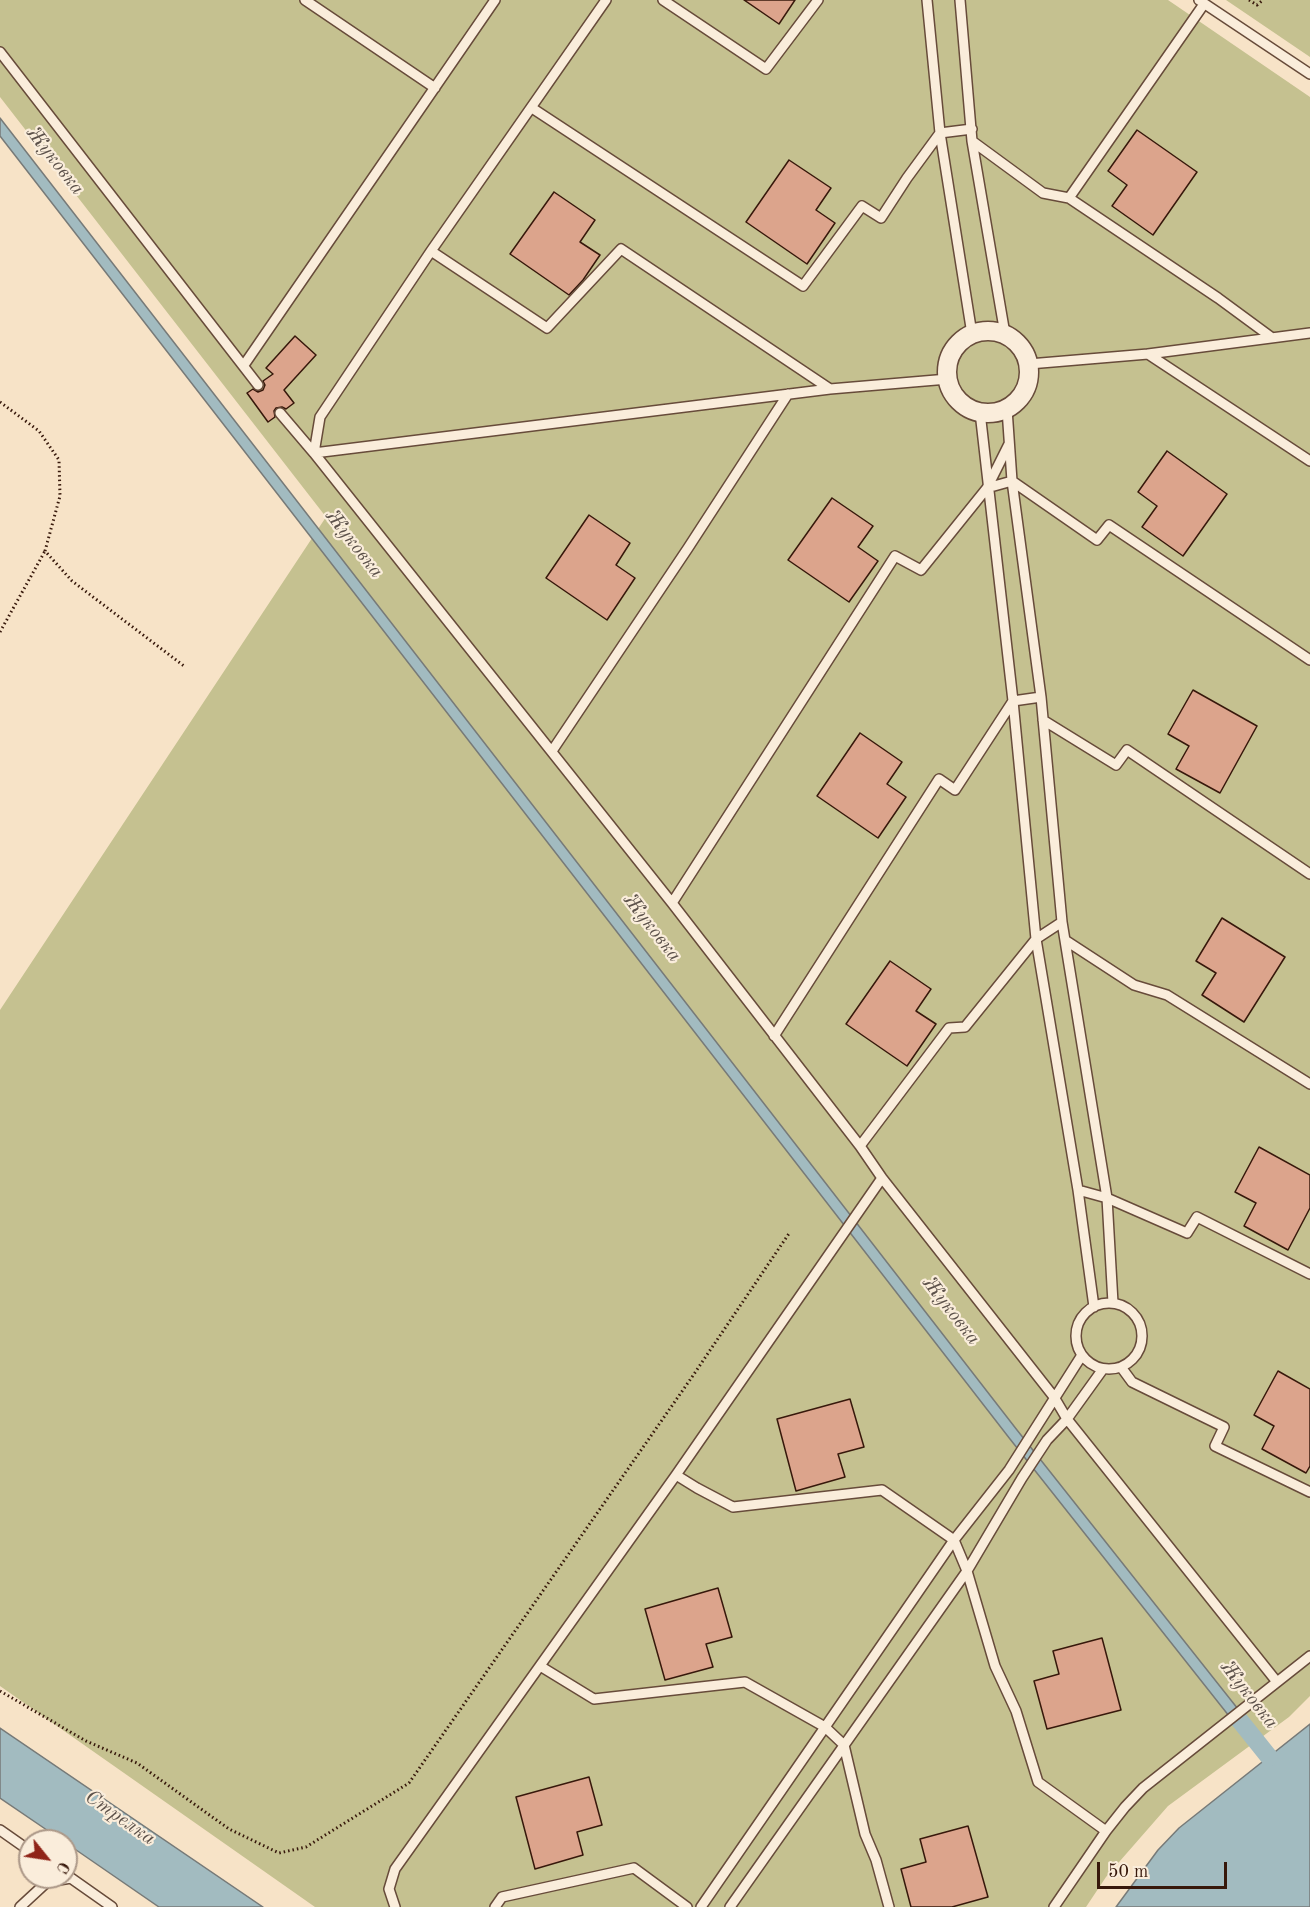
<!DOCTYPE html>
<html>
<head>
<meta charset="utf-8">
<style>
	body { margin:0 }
	#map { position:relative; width:1310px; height:1907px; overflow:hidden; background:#f7e3c7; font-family:"Old Standard TT",serif }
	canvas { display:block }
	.north { position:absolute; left:18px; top:1829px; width:60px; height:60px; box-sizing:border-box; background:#faeddb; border:2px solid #ac9888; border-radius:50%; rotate:120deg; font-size:16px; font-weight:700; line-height:24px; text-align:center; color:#37180b }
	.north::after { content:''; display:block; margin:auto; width:21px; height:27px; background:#8f2418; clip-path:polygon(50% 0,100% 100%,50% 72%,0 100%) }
	.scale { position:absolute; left:1097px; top:1862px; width:130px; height:27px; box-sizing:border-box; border:3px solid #37180b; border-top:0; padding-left:8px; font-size:18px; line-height:21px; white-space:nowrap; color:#37180b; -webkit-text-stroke:4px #faeddb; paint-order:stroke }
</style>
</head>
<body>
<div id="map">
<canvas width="1310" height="1907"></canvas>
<div class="north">С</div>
<div class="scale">50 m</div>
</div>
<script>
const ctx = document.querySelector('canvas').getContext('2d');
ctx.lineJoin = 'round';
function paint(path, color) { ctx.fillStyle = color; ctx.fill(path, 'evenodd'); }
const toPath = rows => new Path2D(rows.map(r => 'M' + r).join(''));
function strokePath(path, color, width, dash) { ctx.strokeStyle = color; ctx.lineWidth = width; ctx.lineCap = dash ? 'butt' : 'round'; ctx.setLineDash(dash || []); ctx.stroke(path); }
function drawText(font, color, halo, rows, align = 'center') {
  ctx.font = font + ' "Old Standard TT",serif'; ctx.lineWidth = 4.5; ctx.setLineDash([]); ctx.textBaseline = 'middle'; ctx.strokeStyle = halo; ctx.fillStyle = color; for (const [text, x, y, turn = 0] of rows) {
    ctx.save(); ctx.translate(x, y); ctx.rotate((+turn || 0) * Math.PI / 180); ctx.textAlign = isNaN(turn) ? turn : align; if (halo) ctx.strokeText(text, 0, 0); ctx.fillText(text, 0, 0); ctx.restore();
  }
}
paint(toPath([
	[0,0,1168,0,1310,97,1310,1696,1289,1717,1168,1806,1106,1877,1086,1907,315,1907,0,1686,0,1010,326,517,0,97],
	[1226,0,1310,0,1310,57]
]), '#c5c190');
const water = toPath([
	[0,118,1017,1430,1257,1733,1248,1740,1010,1439,0,136,0,118],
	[1310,1724,1310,1907,1116,1907,1158,1850,1179,1828,1310,1724],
	[0,1728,263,1907,159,1907,66,1843,66,1841,63,1841,0,1798,0,1728]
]);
paint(water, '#a2bbc0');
strokePath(water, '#777a78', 1.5);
strokePath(toPath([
	[1237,1717,1269,1757]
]), '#a2bbc0', 18);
const building = toPath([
	[744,0,795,0,779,24,744,0],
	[1137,130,1197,172,1153,235,1112,206,1127,185,1108,171,1137,130],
	[789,160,831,188,816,210,835,223,807,264,746,222,789,160],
	[554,192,595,220,580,242,600,255,583,280,569,295,510,254,554,192],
	[295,336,316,355,284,390,294,403,286,409,282,407,276,408,274,411,275,417,268,422,247,393,253,389,258,392,263,390,265,385,263,381,273,374,266,368,295,336],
	[1167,451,1227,494,1183,556,1142,527,1157,506,1138,492,1167,451],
	[832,498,873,526,858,547,878,561,849,602,788,560,832,498],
	[589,515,630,543,616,565,635,578,607,620,546,578,589,515],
	[1193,690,1257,726,1220,793,1176,769,1189,746,1168,734,1193,690],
	[860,733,902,762,887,784,906,797,878,838,817,796,860,733],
	[1222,918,1285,957,1244,1022,1202,995,1216,973,1196,961,1222,918],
	[890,961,931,989,916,1011,936,1024,907,1066,846,1024,890,961],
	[1259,1147,1310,1175,1310,1208,1288,1250,1244,1226,1256,1203,1235,1192,1259,1147],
	[1278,1371,1310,1389,1310,1466,1306,1473,1262,1449,1274,1426,1254,1415,1278,1371],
	[850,1399,864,1447,838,1454,845,1477,796,1491,777,1419,850,1399],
	[718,1588,732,1637,706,1644,713,1667,665,1680,645,1609,718,1588],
	[1102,1638,1121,1710,1047,1729,1034,1681,1059,1674,1053,1651,1102,1638],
	[589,1777,602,1825,577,1832,583,1855,535,1869,516,1797,589,1777],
	[968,1826,988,1897,952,1907,911,1907,901,1869,926,1862,920,1839,968,1826]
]);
paint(building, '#dca48c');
strokePath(building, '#37180b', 1.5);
const service = toPath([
	[305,0,435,88],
	[663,0,766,69,818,0],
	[927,0,940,133,972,334],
	[960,0,972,141,1005,334],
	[1199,0,1310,74],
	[1204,4,1069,198,1218,298,1271,337],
	[0,52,258,385],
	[532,108,803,286,862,206,881,218,907,178,940,133,972,129],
	[972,141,1043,193,1069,198],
	[431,251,547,328,621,249,830,389],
	[1148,354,1310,461],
	[1029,364,1148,354,1310,333],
	[244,365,495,0],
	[1007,409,1012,481,1041,697,1062,922,1107,1198,1113,1303],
	[980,412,1013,701,1036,939,1078,1190,1094,1307],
	[280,413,314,453,672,903,860,1146,882,1178,1054,1397,1067,1419,1277,1682],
	[314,453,830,389,948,379],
	[314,453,320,417,431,251,606,0],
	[987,488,1012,481,1097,540,1109,525,1310,660],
	[1043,720,1116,765,1127,750,1310,874],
	[552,751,688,548,788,394],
	[672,903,895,556,921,570,987,488,1009,444],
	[1065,940,1134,985,1167,995,1310,1084],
	[774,1036,939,779,955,790,1013,701,1041,697],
	[860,1146,949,1028,965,1027,1036,939,1062,922],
	[1078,1190,1107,1198,1187,1233,1197,1217,1310,1274],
	'1076 1336a33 33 0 1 1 66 0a33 33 0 1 1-66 0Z',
	[1121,1367,1132,1382,1224,1427,1215,1446,1310,1492],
	[676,1475,697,1488,733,1507,882,1490,954,1540,967,1571,995,1666,1016,1711,1038,1782,1106,1831],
	[540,1666,594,1699,745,1682,825,1727,844,1745,865,1834,876,1860,889,1907],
	[0,1830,30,1851],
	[68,1876,112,1907],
	[20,1907,47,1882,71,1878],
	[395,1907,389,1889,395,1869,676,1475,882,1178],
	[495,1907,502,1897,634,1868,687,1907],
	[701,1907,954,1540,1009,1470,1082,1355],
	[730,1907,967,1571,1022,1478,1047,1440,1067,1419,1103,1369],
	[1054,1907,1106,1831,1125,1807,1143,1788,1310,1656]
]);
const minor = toPath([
	'947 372a41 41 0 1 1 82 0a41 41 0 1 1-82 0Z'
]);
strokePath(service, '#674b3a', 12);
strokePath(minor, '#674b3a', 21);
strokePath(toPath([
	[1249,0,1257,5,1263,0],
	[0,402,39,431,59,460,60,496,45,551,72,581,184,666],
	[0,632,45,551],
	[0,1691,86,1741,137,1763,229,1829,279,1853,306,1847,409,1783,692,1377,790,1232]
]), '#37180b', 3, [1.5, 3]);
strokePath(service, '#faeddb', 9);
strokePath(minor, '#faeddb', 18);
drawText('italic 20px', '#5c514a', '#faeddb', [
	["Жуковка",55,161,52],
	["Жуковка",354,544,52],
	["Жуковка",652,928,52],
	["Жуковка",951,1311,52],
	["Жуковка",1249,1695,52],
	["Стрелка",120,1818,35]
]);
</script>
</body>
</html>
